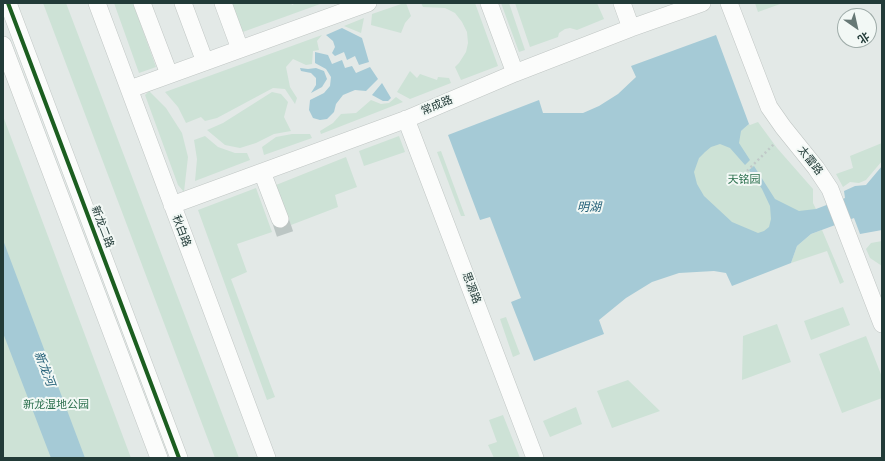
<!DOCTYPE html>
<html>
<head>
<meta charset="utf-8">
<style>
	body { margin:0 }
	#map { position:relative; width:885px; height:461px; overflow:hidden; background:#e3e9e7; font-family:Signika,"Noto Sans SC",sans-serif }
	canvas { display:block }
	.frame { position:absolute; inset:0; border:4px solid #223b38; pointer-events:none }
	.north { position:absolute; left:837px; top:8px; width:40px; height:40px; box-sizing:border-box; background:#f2f8f5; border:1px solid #9faca9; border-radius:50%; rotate:146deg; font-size:11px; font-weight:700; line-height:16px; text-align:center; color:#223b38 }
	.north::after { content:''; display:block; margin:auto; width:14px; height:18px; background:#667875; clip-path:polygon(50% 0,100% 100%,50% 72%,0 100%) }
</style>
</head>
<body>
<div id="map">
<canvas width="885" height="461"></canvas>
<div class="frame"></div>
<div class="north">北</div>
</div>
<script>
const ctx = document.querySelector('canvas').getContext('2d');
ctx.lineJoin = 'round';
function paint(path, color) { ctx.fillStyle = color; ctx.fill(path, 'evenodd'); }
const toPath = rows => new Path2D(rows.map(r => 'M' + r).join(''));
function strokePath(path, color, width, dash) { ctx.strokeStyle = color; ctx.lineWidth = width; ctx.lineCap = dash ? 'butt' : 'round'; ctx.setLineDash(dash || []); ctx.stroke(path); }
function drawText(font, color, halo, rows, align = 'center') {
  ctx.font = font + ' Signika,"Noto Sans SC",sans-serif'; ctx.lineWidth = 4; ctx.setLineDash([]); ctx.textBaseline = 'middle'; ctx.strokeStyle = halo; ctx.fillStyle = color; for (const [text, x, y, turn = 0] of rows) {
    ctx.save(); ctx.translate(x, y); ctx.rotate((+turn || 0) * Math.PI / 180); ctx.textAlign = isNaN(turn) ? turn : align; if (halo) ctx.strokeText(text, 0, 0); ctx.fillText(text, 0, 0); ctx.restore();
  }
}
paint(toPath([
	[43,3,66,3,239,458,215,458],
	[114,3,133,3,156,67,139,73],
	[229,3,291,3,292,5,296,3,323,3,240,33],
	[404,3,406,3,411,16,405,23,401,33,371,25,372,14],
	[421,3,475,3,498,66,461,80,455,67,459,63,466,52,468,43,467,32,462,22,455,13,445,8,423,7],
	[501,3,509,3,525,50,519,52],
	[515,3,597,3,604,19,577,30,570,28,565,29,559,33,558,37,530,47],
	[755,3,783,3,758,12],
	[364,18,361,33,344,26],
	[322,35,317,41,319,50,313,51,312,64,306,65,293,59,286,67,290,87,297,98,295,104,285,89,273,88,217,118,205,121,201,117,186,123,178,107,165,92],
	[410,71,417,78,420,74,437,80,438,77,449,78,451,83,410,99,397,92],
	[149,91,166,108,182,133,188,157,184,192,178,185,145,95],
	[272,92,281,94,288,102,284,117,291,131,274,134,256,143,240,148,225,145,207,130,223,123],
	[396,97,403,102,321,134,320,131,333,123,341,114,356,113,371,100,381,104,389,103],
	[3,116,131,458,3,458],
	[758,122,777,148,813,189,813,203,816,209,760,244,694,196,686,170,705,147,741,131,749,124,750,125],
	[292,134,310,134,312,138,264,155,262,147,276,137],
	[205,136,218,147,235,153,247,153,250,160,195,181,197,159,194,140],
	[399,136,405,152,364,166,359,151],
	[882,143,882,161,866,180,859,183,850,182,843,187,836,174,853,168,850,156],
	[441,151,465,216,461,216,437,152],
	[346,157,357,187,335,195,338,207,291,225,276,185],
	[256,188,272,232,237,244,247,272,231,279,275,397,267,400,198,210],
	[822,230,844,282,840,284,827,251,791,263,797,246,811,234],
	[882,241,882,266,870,258,866,249,871,243],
	[843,307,850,325,811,340,804,321],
	[506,317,520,354,513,357,500,319],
	[777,324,791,362,742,380,743,336],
	[866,336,882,377,882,398,842,413,819,354],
	[628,380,660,411,612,428,597,391],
	[576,407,582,424,550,437,543,421],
	[503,415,520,458,494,458,488,445,497,442,489,420]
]), '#cde2d6');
paint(toPath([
	[342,28,362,38,369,62,359,65,355,56,347,60,344,52,335,56,332,53,335,47,333,41,326,35],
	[716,35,749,124,741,131,739,143,750,160,745,165,730,148,720,144,711,147,705,152,699,158,694,172,697,184,704,196,732,222,758,233,764,231,769,227,771,219,770,206,762,189,749,170,754,166,775,199,799,211,816,209,845,198,844,191,855,186,866,185,882,166,882,230,860,234,854,218,811,234,797,246,791,263,732,286,726,273,714,271,679,273,652,282,626,298,599,320,604,334,534,361,511,302,521,298,490,217,480,220,448,135,539,100,543,113,583,113,599,106,618,94,636,77,631,66],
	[315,52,328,55,332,64,342,60,345,68,352,66,356,73,370,67,378,79,366,91,355,90,343,95,336,104,334,112,327,119,320,120,313,118,309,110,310,100,324,93,330,86,331,77,326,69,315,63],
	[300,68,308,69,316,68,324,71,327,79,322,87,311,93,316,85,316,78,311,73,301,71],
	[382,83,391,98,388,101,383,101,372,95],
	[3,240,85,458,51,458,3,333]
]), '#a5cad6');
strokePath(toPath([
	[280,219,285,234]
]), '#bcc6c4', 17, [17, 8]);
const minor = toPath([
	[8,3,179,458],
	[97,3,267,458],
	[142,3,169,74],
	[183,3,205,62],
	[223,3,240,49],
	[489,3,515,73],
	[622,3,631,28],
	[729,3,769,107,783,127,816,168,830,189,882,324],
	[3,45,159,458],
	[130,89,368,3],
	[406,119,535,458],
	[262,172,280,219],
	[172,205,407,119,515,73,631,28,702,3]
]);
strokePath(minor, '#c0c6c4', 18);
strokePath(toPath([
	[740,178,775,143]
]), '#c0c9c8', 2.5, [2, 3]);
strokePath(minor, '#fbfcfb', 17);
strokePath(toPath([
	[8,3,179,458]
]), '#1b5e20', 4);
drawText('11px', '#223b38', '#f2f8f5', [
	["常成路",437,106,-23],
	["太雷路",810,161,52],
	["新龙二路",102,227,69],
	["秋白路",181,231,69],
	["思源路",471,288,69]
]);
drawText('11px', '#2e7150', '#f2f8f5', [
	["天铭园",744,180],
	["新龙湿地公园",56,405]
]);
drawText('italic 12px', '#1e5c75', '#f2f8f5', [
	["明湖",589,208],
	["新龙河",44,369,69]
]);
</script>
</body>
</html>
